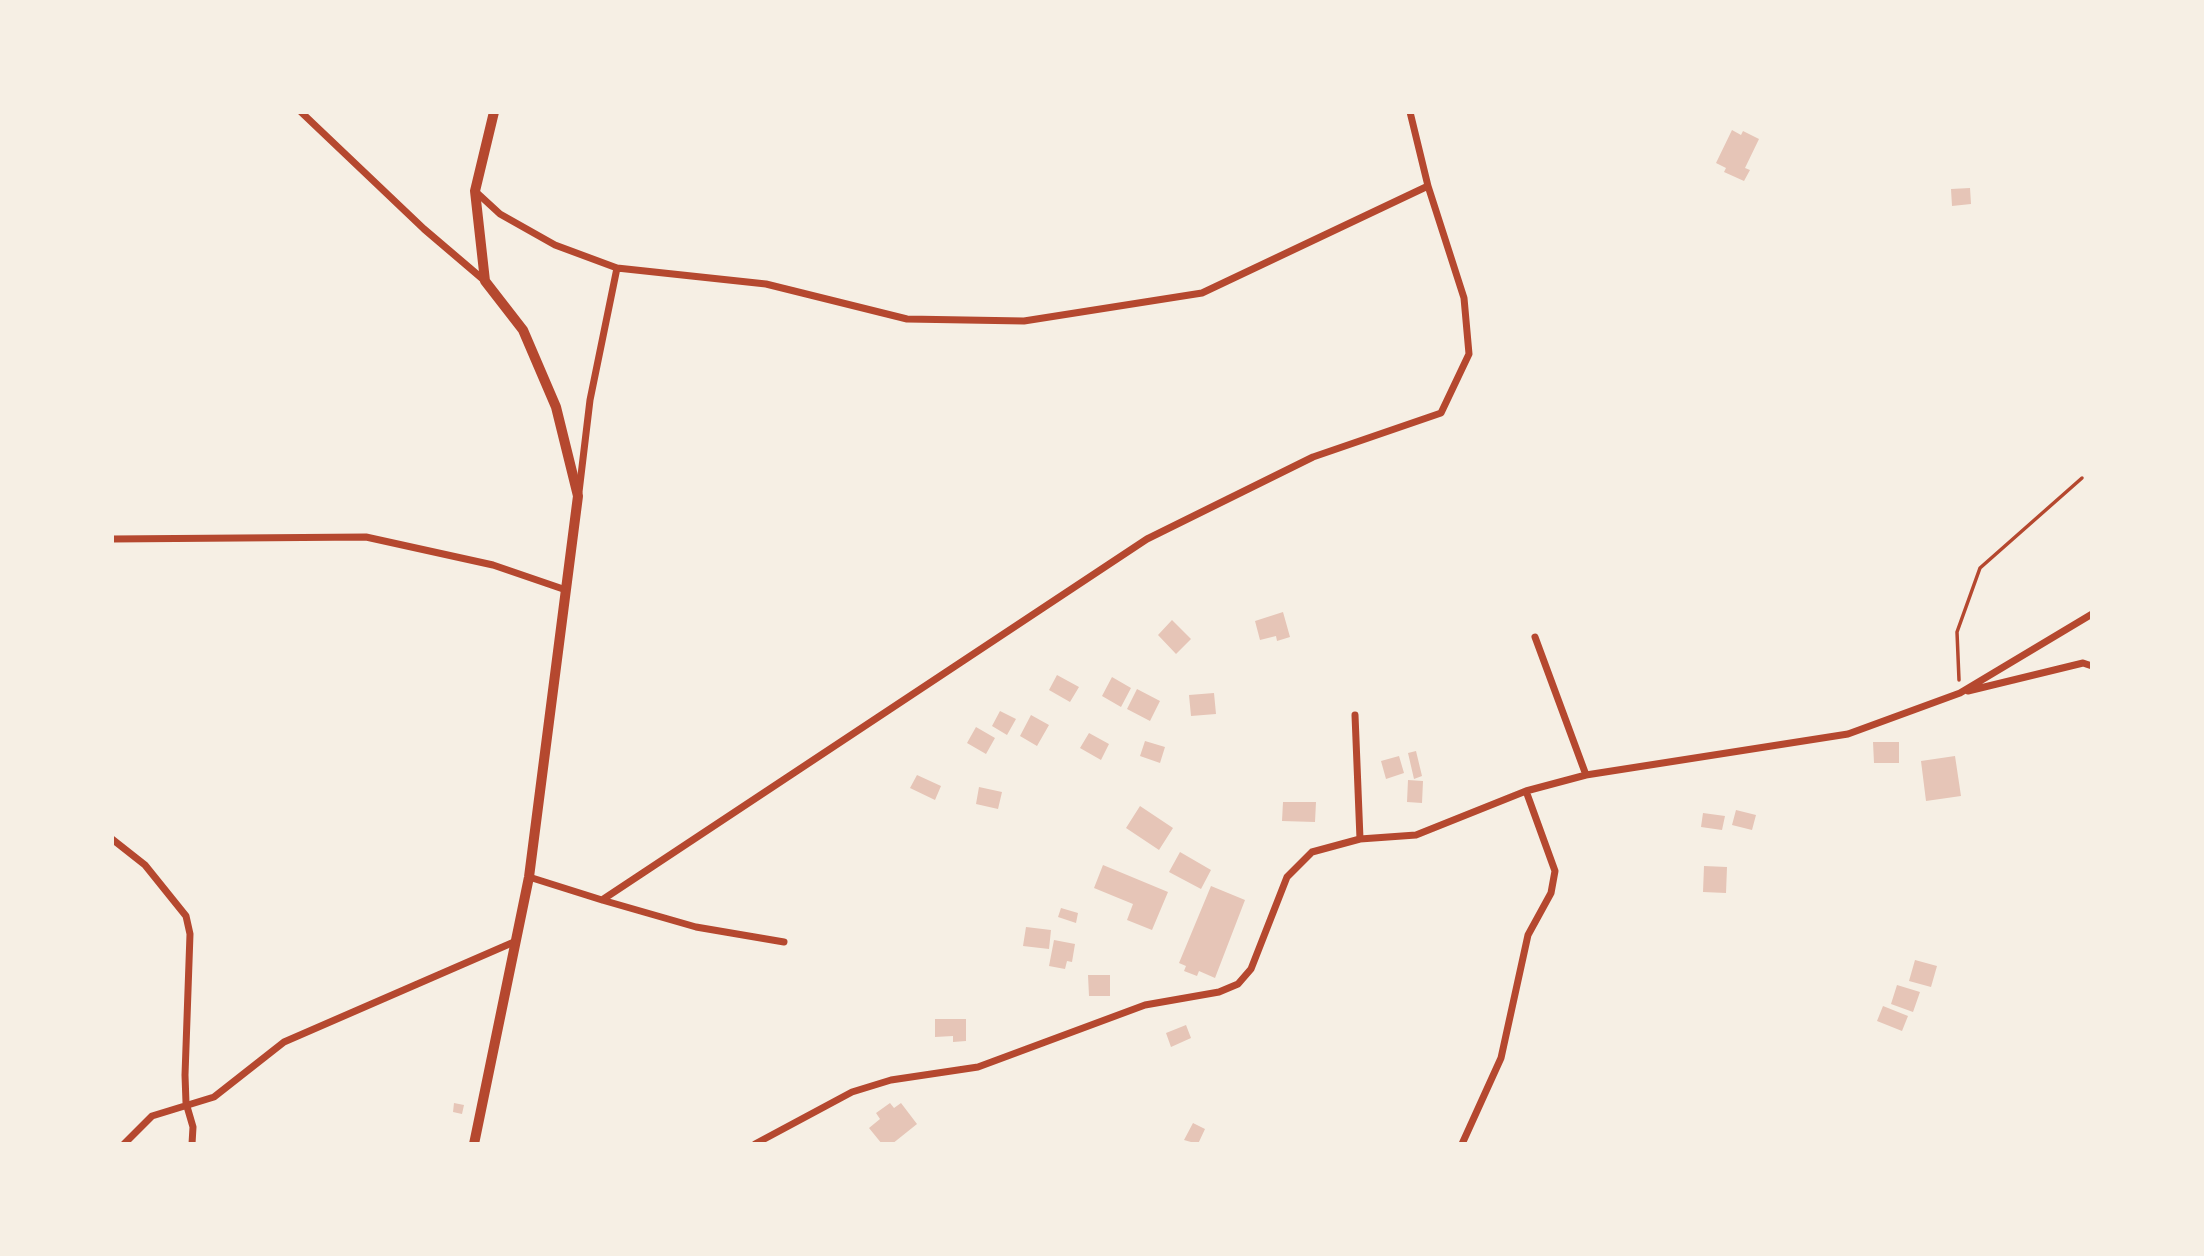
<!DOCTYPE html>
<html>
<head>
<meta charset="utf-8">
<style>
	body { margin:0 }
	#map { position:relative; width:2204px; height:1256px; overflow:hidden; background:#f6efe4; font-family:"PT Sans Narrow",sans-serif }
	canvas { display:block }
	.frame { position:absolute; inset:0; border:114px solid #f6efe4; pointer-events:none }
</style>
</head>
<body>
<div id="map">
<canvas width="2204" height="1256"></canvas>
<div class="frame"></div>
</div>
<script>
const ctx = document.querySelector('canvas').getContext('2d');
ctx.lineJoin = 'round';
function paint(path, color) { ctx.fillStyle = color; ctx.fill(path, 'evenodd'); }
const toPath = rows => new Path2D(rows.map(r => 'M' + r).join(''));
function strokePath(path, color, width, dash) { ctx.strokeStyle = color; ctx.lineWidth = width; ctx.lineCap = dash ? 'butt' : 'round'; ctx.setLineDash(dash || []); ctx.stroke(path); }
paint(toPath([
	[1732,130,1741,135,1743,131,1759,139,1745,168,1750,170,1744,181,1724,172,1726,168,1716,163],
	[1970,188,1971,204,1952,206,1951,189],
	[1283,612,1290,637,1277,641,1276,636,1260,640,1255,621],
	[1172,620,1191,639,1176,654,1158,635],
	[1057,675,1079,687,1070,702,1049,690],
	[1112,677,1131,688,1121,707,1102,696],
	[1137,689,1160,701,1150,721,1127,709],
	[1214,693,1216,714,1191,716,1189,695],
	[1000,711,1016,719,1007,735,992,726],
	[1031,715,1049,725,1037,746,1020,736],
	[976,727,995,738,986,754,967,743],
	[1089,733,1109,744,1101,760,1080,748],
	[1145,741,1165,747,1160,763,1140,756],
	[1873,742,1899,742,1899,763,1874,763],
	[1416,751,1422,776,1414,779,1408,753],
	[1399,756,1404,773,1386,779,1381,761],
	[1955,756,1961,796,1926,801,1921,761],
	[917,775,941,786,935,800,910,788],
	[1408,780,1423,781,1422,803,1407,802],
	[979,787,1002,792,998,809,976,804],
	[1283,802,1316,802,1315,822,1282,821],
	[1140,806,1173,828,1159,850,1126,828],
	[1736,810,1756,815,1752,830,1732,825],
	[1703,813,1725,816,1722,830,1701,827],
	[1180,852,1211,870,1201,889,1169,872],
	[1103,865,1168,892,1152,930,1127,920,1133,904,1094,888],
	[1704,866,1727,867,1726,893,1703,892],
	[1211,886,1245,900,1215,978,1199,971,1197,976,1184,971,1186,966,1179,963],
	[1061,908,1078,913,1076,923,1058,917],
	[1026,927,1051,930,1049,949,1023,946],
	[1054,940,1075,944,1072,962,1067,961,1065,969,1049,966],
	[1915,960,1937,966,1931,987,1909,981],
	[1088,975,1110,975,1110,996,1089,996],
	[1897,985,1920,992,1913,1012,1891,1004],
	[1883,1006,1908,1016,1902,1031,1877,1021],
	[935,1019,966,1019,966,1041,953,1042,953,1036,935,1037],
	[1186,1025,1191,1038,1171,1047,1166,1033],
	[454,1103,464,1105,462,1114,453,1112],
	[890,1103,894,1108,901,1103,917,1124,892,1144,882,1144,869,1128,880,1119,876,1113],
	[1193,1123,1205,1129,1198,1144,1184,1140]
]), '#e6c5b7');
strokePath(toPath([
	[1959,680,1957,632,1980,568,2082,478]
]), '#b5482f', 3.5);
strokePath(toPath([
	[301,112,424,229,485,281],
	[475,191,500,214,555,245,617,268,766,284,907,319,1024,321,1202,293,1428,186],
	[579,492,590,400,617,268],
	[112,539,366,537,493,565,566,590],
	[1535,637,1586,775],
	[1968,691,2083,663,2092,666],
	[1355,715,1360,839],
	[112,839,145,865,186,916,190,934,185,1075,186,1103,193,1127,192,1144],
	[529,877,602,900,1147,539,1313,457,1441,413,1469,354,1464,298,1428,186,1410,112],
	[602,900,696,927,784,942],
	[124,1144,152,1116,214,1097,284,1042,514,942],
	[755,1144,852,1092,891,1080,978,1067,1145,1005,1219,992,1238,984,1251,969,1287,877,1312,852,1360,839,1416,835,1526,791,1586,775,1848,734,1960,693,2092,614],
	[1462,1144,1501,1058,1528,935,1551,893,1555,871,1526,791]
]), '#b5482f', 7);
strokePath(toPath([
	[474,1144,529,877,578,496,556,407,523,330,485,281,475,191,494,112]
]), '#b5482f', 10);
</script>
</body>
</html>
